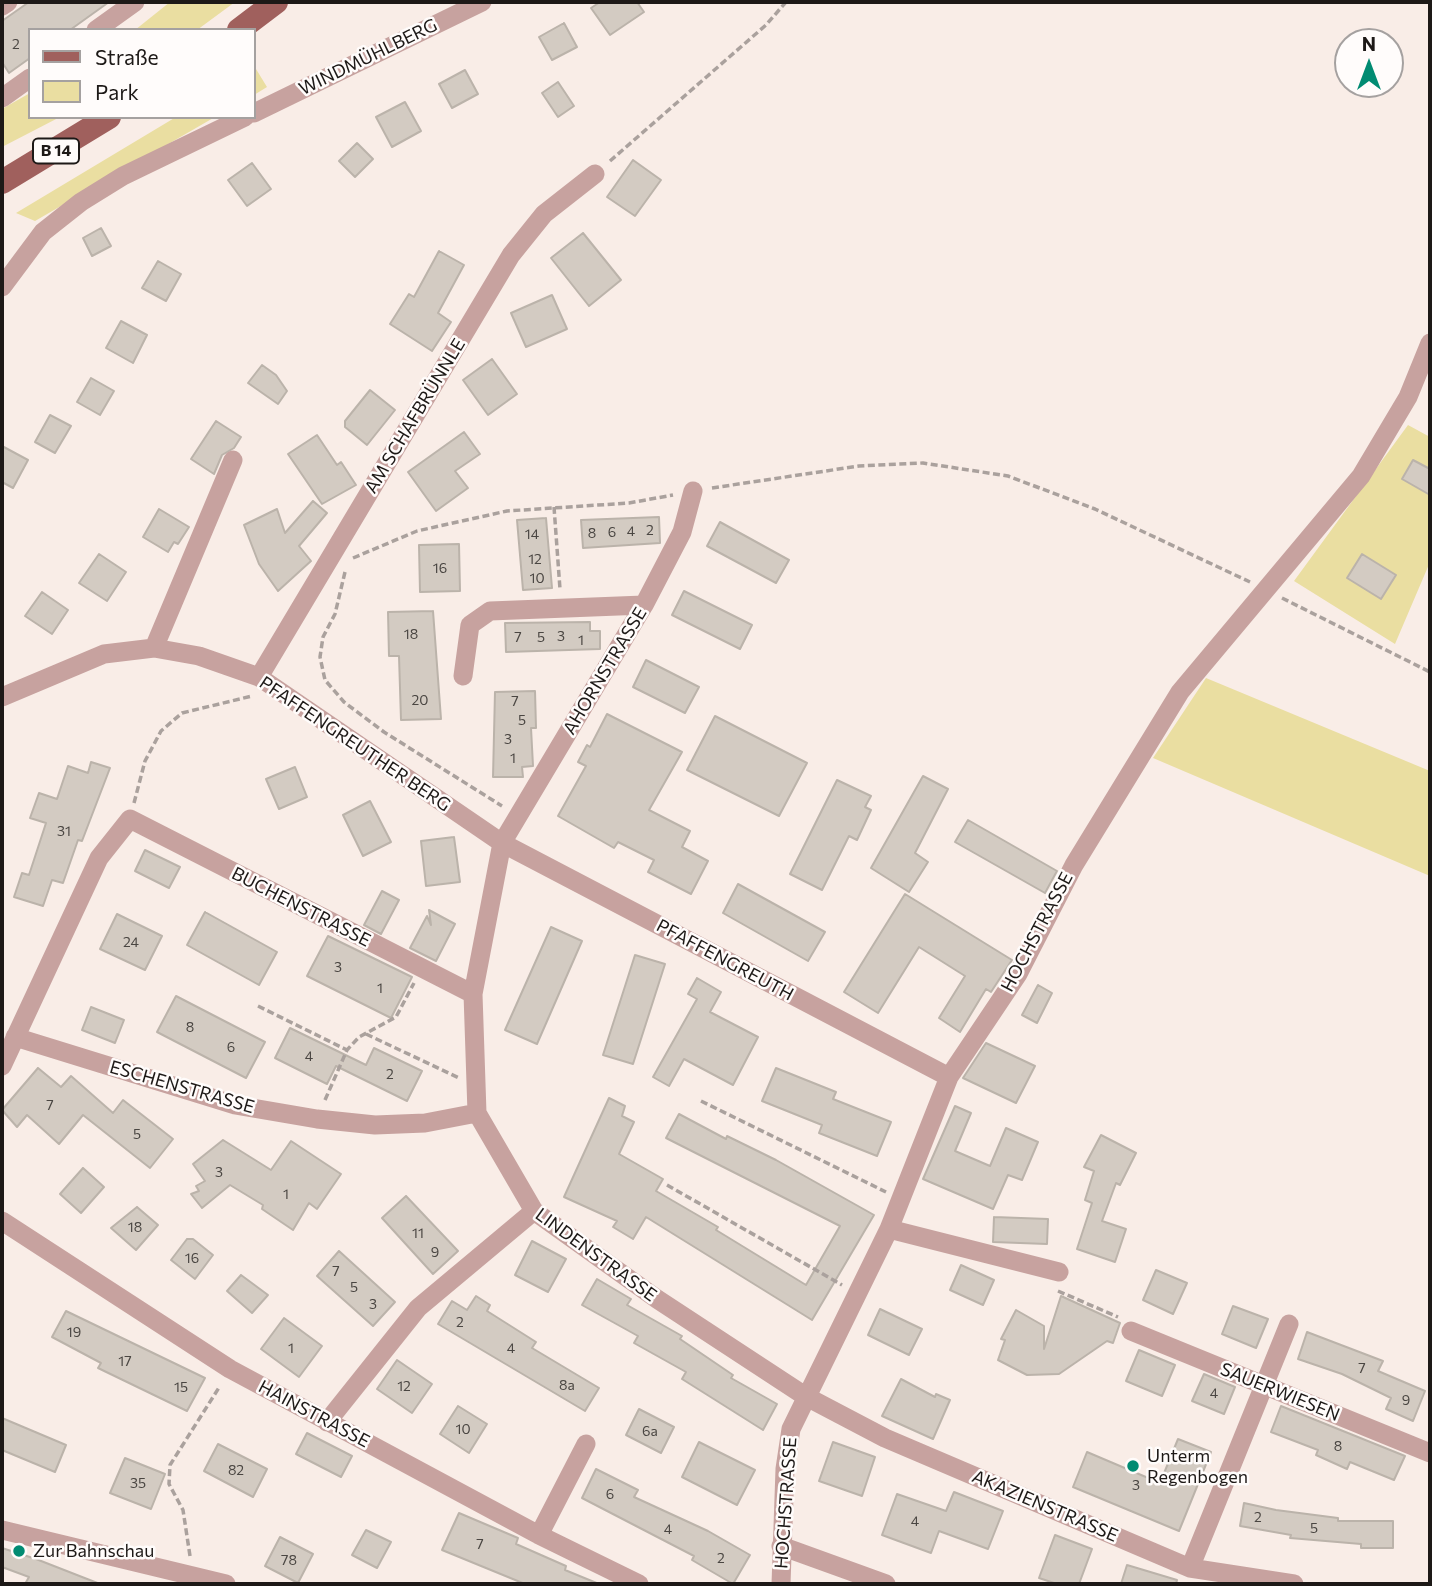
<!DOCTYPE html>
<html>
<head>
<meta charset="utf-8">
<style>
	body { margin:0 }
	#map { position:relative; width:1432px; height:1586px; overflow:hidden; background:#f9ede7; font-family:Commissioner,sans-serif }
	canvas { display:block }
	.frame { position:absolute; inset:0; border:4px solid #1d1917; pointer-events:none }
	.legend { position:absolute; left:28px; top:28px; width:228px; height:91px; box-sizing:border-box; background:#fffcfb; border:2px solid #a5a1a0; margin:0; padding:9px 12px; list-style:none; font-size:21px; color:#1d1917 }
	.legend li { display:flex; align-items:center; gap:14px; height:35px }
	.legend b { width:35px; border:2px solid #a5a1a0 }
	.north { position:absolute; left:1334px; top:28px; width:70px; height:70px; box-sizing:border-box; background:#fffcfb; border:2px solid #a5a1a0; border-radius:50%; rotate:0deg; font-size:19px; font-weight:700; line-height:28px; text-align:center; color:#1d1917 }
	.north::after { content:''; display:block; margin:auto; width:24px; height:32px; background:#018b72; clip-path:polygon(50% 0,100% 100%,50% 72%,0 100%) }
</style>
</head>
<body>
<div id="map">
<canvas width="1432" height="1586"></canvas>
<div class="frame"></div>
<ul class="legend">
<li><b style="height:9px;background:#a0605d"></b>Straße</li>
<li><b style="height:19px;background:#eadea1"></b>Park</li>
</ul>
<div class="north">N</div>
</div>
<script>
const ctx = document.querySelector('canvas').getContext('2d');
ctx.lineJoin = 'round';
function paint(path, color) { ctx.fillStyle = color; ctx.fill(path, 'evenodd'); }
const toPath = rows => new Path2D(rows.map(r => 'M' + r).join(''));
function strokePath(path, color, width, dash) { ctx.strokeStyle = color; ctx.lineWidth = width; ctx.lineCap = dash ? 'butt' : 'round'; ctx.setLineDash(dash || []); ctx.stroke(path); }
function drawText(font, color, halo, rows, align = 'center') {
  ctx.font = font + ' Commissioner,sans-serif'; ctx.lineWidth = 5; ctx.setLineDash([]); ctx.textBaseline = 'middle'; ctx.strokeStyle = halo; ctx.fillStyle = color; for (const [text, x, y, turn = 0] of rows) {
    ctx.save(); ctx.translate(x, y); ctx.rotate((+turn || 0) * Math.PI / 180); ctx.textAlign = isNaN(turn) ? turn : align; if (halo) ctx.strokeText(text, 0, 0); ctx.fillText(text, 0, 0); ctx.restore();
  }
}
paint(toPath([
	[170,2,235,2,197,30,135,30],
	[256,69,267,87,254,95,254,70],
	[30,93,30,117,60,117,2,147,2,109],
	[176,117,215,117,35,221,16,213],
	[1408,425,1430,437,1430,562,1395,644,1294,581],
	[1206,678,1430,771,1430,876,1153,758]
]), '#eadea1');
const building = toPath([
	[29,2,109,2,70,30,30,30,30,58,9,73,2,62,2,21,29,2],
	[600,2,637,2,644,12,610,35,591,8,600,2],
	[564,23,577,47,552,60,539,37,564,23],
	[465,70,478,94,452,108,439,84,465,70],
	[558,82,574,106,558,117,542,93,558,82],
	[405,102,421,131,392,147,376,117,405,102],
	[357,143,373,159,355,177,339,161,357,143],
	[633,160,661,180,635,216,607,197,633,160],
	[252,163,271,189,247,206,228,180,252,163],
	[101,228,111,246,92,256,83,238,101,228],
	[583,233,621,280,589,306,551,258,583,233],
	[439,251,464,265,438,313,451,322,432,351,390,324,409,294,414,297,439,251],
	[158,261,181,274,166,301,142,288,158,261],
	[552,295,567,329,526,347,511,313,552,295],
	[121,321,147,335,133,363,106,348,121,321],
	[492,359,517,394,488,415,463,380,492,359],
	[262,365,276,375,287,391,278,404,248,383,262,365],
	[91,378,114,391,100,415,77,402,91,378],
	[370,390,395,410,367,445,345,427,345,421,370,390],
	[50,415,71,426,55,453,35,442,50,415],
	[216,421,241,437,234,448,222,455,214,474,191,459,216,421],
	[464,432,480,454,455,471,468,488,436,511,408,472,464,432],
	[317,435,337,465,341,462,356,485,322,504,288,454,317,435],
	[2,446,28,460,13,488,2,482,2,446],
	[1413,460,1430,469,1430,495,1402,479,1413,460],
	[313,501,327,513,299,546,311,561,278,591,259,564,244,525,277,509,285,533,313,501],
	[159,509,189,527,178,544,174,542,168,552,143,537,159,509],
	[659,517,660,543,583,548,581,520,659,517],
	[546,518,552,588,523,590,517,520,546,518],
	[720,522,789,560,776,583,707,546,720,522],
	[459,544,460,591,420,592,419,545,459,544],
	[99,554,126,572,107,601,79,583,99,554],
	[1362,554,1396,575,1381,599,1347,578,1362,554],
	[684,591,752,625,740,649,672,615,684,591],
	[42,592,68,610,52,634,25,616,42,592],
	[433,611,441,719,401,720,399,656,389,656,388,612,433,611],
	[590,622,590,631,600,631,600,649,506,652,505,623,590,622],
	[646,660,699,687,685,713,633,687,646,660],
	[535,691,536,728,531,728,533,766,522,767,523,777,493,777,495,692,535,691],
	[607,714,682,752,649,810,690,831,682,847,708,861,691,894,648,872,654,860,618,842,614,848,558,816,586,766,578,762,587,745,590,747,607,714],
	[715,716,807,763,779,816,687,770,715,716],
	[91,762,110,768,82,841,78,840,63,883,52,880,43,906,14,897,22,873,29,875,46,823,30,818,39,793,57,799,68,766,88,773,91,762],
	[295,767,307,797,279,809,266,779,295,767],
	[923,776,948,789,915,853,928,862,909,892,871,868,923,776],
	[837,780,871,796,865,807,871,810,857,840,849,836,822,890,790,874,837,780],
	[370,801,391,842,363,856,343,815,370,801],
	[968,820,1057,871,1045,893,955,842,968,820],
	[454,837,460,882,426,886,421,841,454,837],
	[145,850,180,867,169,888,135,871,145,850],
	[738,884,825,932,808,961,723,913,738,884],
	[382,891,399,900,381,934,364,925,382,891],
	[905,894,1012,960,991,992,986,989,960,1032,939,1018,965,976,919,947,878,1013,844,992,905,894],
	[429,910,455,924,436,961,410,948,427,916,431,925,429,910],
	[205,912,277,952,259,985,187,945,205,912],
	[117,914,162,936,145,970,100,949,117,914],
	[551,927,582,941,537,1044,505,1030,551,927],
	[328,936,412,977,391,1018,307,976,328,936],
	[635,955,665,964,633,1064,603,1055,635,955],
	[697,978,721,992,710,1012,758,1037,733,1085,684,1059,669,1086,653,1077,697,999,688,994,697,978],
	[1038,985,1052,993,1037,1023,1022,1015,1038,985],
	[176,996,265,1042,246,1078,157,1032,176,996],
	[91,1007,124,1020,115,1043,82,1030,91,1007],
	[290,1028,366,1065,374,1048,422,1071,407,1101,336,1066,327,1084,275,1058,290,1028],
	[986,1043,1035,1066,1016,1103,963,1078,986,1043],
	[38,1068,61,1087,71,1076,113,1113,123,1100,173,1139,150,1168,83,1115,59,1144,27,1115,17,1127,2,1110,38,1068],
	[776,1068,836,1092,833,1099,891,1122,877,1156,819,1133,822,1125,762,1101,776,1068],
	[609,1098,625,1106,622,1116,634,1122,619,1154,663,1179,656,1191,718,1227,716,1230,806,1285,840,1226,666,1138,679,1114,726,1139,727,1136,776,1160,874,1215,812,1320,646,1217,633,1239,613,1227,617,1221,564,1197,609,1098],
	[955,1106,971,1113,955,1151,990,1166,1006,1128,1038,1142,1022,1180,1008,1175,993,1209,923,1179,955,1106],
	[1101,1135,1136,1153,1120,1185,1116,1183,1102,1221,1126,1229,1115,1262,1077,1249,1092,1203,1085,1200,1094,1171,1084,1167,1101,1135],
	[223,1140,271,1170,291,1141,341,1174,317,1209,309,1203,293,1230,262,1209,263,1205,230,1185,202,1208,191,1194,199,1191,196,1186,205,1181,193,1164,223,1140],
	[83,1168,104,1187,81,1213,60,1194,83,1168],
	[406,1196,458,1251,433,1274,382,1218,406,1196],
	[137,1207,158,1225,136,1250,111,1228,137,1207],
	[994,1217,1048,1219,1047,1244,993,1242,994,1217],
	[187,1239,193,1239,213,1255,195,1279,171,1260,187,1239],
	[532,1241,566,1259,548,1292,515,1275,532,1241],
	[339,1251,395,1302,373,1326,317,1276,339,1251],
	[961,1265,994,1280,983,1305,950,1290,961,1265],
	[1156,1270,1187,1283,1173,1314,1143,1300,1156,1270],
	[241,1275,268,1295,252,1313,227,1291,241,1275],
	[597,1279,631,1299,627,1305,682,1336,680,1339,733,1375,731,1378,777,1404,763,1430,682,1379,686,1372,634,1343,638,1336,582,1305,597,1279],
	[476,1296,490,1305,487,1311,536,1342,532,1348,599,1388,585,1411,438,1324,452,1301,467,1310,476,1296],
	[1061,1296,1120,1323,1113,1343,1107,1341,1059,1374,1027,1375,998,1360,1005,1340,1001,1339,1016,1310,1044,1326,1044,1349,1061,1296],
	[1233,1306,1268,1319,1256,1348,1222,1334,1233,1306],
	[880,1309,922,1329,909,1355,868,1335,880,1309],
	[66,1311,205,1378,187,1411,98,1368,101,1363,52,1337,66,1311],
	[284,1318,322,1346,299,1377,261,1349,284,1318],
	[1307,1332,1383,1361,1378,1371,1425,1391,1413,1421,1386,1409,1391,1398,1342,1374,1298,1359,1307,1332],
	[1139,1350,1175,1365,1162,1396,1126,1381,1139,1350],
	[397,1360,432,1384,412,1413,377,1389,397,1360],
	[1204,1374,1235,1387,1224,1414,1192,1401,1204,1374],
	[901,1379,935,1397,936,1394,950,1400,933,1439,882,1416,901,1379],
	[458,1406,487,1424,469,1453,440,1434,458,1406],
	[1281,1406,1405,1456,1394,1480,1350,1462,1347,1469,1316,1455,1318,1450,1271,1432,1281,1406],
	[639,1409,674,1427,661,1453,626,1435,639,1409],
	[2,1418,66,1445,55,1472,2,1450,2,1418],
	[307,1433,352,1456,341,1477,296,1454,307,1433],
	[1178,1439,1211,1452,1179,1531,1073,1487,1087,1452,1160,1483,1178,1439],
	[699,1442,755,1470,737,1505,682,1477,699,1442],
	[833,1442,875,1457,862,1496,819,1481,833,1442],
	[218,1444,267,1469,253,1497,204,1471,218,1444],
	[125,1458,165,1474,151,1509,110,1493,125,1458],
	[596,1469,638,1490,634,1497,708,1531,750,1555,733,1584,692,1560,694,1556,582,1498,596,1469],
	[954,1492,1003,1511,988,1549,939,1531,931,1553,882,1535,897,1494,946,1511,954,1492],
	[1244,1503,1276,1510,1338,1518,1338,1521,1393,1521,1393,1548,1361,1548,1361,1544,1290,1538,1291,1535,1240,1526,1244,1503],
	[459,1513,518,1538,516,1544,566,1566,565,1570,599,1584,525,1584,442,1550,459,1513],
	[366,1530,391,1542,377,1568,352,1555,366,1530],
	[1055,1535,1092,1549,1079,1584,1057,1584,1039,1578,1055,1535],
	[280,1537,313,1554,298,1583,265,1566,280,1537],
	[2,1548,36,1559,100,1584,25,1584,29,1577,2,1567,2,1548],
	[1127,1565,1177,1580,1176,1584,1121,1584,1127,1565]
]);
paint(building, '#d3cbc2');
strokePath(building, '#bbb3aa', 2);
strokePath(toPath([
	[610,161,766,25,786,2],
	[712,488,859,466,923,463,1008,476,1095,509,1250,582],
	[554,507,560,589],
	[353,558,417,531,507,511,629,503,673,495],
	[345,572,335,614,323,637,320,657,325,680,344,702,384,732,502,806],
	[1282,598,1430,672],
	[134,803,145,761,161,731,182,713,252,696],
	[258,1006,347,1050],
	[366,1034,459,1078],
	[325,1100,347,1050,359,1037,396,1017,414,983],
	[701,1101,886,1192],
	[667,1185,842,1285],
	[1058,1291,1118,1317],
	[190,1556,183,1510,169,1484,170,1465,220,1386]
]), '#aaa19d', 3.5, [7, 3.5]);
strokePath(toPath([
	[2,6,8,2],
	[96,30,135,2],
	[2,98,30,78],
	[254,113,482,2],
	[2,287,43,232,81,202,123,176,245,117],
	[693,491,682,532,644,605,502,843,473,994,477,1113,534,1211,657,1299,805,1396,885,1438,1190,1568,1294,1584],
	[154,648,233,460],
	[463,676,470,625,490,611,644,605],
	[259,677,511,255,544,214,595,174],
	[2,697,104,654,154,648,199,656,259,677,502,843,949,1077],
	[15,1037,235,1105,317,1119,375,1125,425,1123,477,1113],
	[2,1066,99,858,130,819,473,994],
	[2,1221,230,1369,539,1535,639,1584],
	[889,1229,1059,1272],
	[1131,1331,1430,1453],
	[327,1422,418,1308,534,1211],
	[2,1530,226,1584],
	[539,1535,586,1444],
	[781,1546,886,1584],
	[1190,1568,1289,1324],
	[781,1584,785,1469,791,1429,889,1229,949,1077,1018,974,1074,865,1180,692,1361,476,1408,397,1430,343]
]), '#c7a29f', 19);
strokePath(toPath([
	[239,30,276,2],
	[2,182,109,117]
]), '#a0605d', 24);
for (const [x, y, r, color] of [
	[1133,1466,7,"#018b72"],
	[19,1551,7,"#018b72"]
]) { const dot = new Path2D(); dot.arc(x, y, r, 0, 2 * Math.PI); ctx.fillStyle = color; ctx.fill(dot); strokePath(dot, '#fffcfb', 2.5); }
drawText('14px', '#4a4642', null, [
	["2",16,44],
	["2",650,530],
	["4",631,531],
	["6",612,532],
	["8",592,533],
	["14",532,534],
	["12",535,559],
	["16",440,568],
	["10",537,578],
	["18",411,634],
	["3",561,636],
	["7",518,637],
	["5",541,637],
	["1",581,640],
	["20",420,700],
	["7",515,701],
	["5",522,720],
	["3",508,739],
	["1",513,758],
	["31",64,831],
	["24",131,942],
	["3",338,967],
	["1",380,988],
	["8",190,1027],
	["6",231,1047],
	["4",309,1056],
	["2",390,1074],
	["7",50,1105],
	["5",137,1134],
	["3",219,1172],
	["1",286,1194],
	["18",135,1227],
	["11",418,1233],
	["9",435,1252],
	["16",192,1258],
	["7",336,1271],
	["5",354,1287],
	["3",373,1304],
	["2",460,1322],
	["19",74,1332],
	["1",291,1348],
	["4",511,1348],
	["17",125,1361],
	["7",1362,1368],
	["8a",567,1385],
	["12",404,1386],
	["15",181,1387],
	["4",1214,1393],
	["9",1406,1400],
	["10",463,1429],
	["6a",650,1431],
	["8",1338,1446],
	["82",236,1470],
	["35",138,1483],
	["3",1136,1485],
	["6",610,1494],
	["2",1258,1517],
	["4",915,1521],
	["5",1314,1528],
	["4",668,1529],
	["7",480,1544],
	["2",721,1558],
	["78",289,1560]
]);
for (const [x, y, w] of [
	[56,151,46]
]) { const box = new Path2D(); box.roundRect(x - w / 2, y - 12.5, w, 25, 5); ctx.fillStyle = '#fffcfb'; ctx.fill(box); strokePath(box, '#1d1917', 2); }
drawText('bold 16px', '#1d1917', null, [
	["B 14",56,151]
]);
drawText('18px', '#1d1917', '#fffcfb', [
	["WINDMÜHLBERG",368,57,-26],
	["AM SCHAFBRÜNNLE",415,416,-59],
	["AHORNSTRASSE",605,671,-59],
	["PFAFFENGREUTHER BERG",355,744,34],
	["BUCHENSTRASSE",301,907,27],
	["HOCHSTRASSE",1037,932,-62],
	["PFAFFENGREUTH",725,960,28],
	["ESCHENSTRASSE",182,1087,16],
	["LINDENSTRASSE",596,1255,36],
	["SAUERWIESEN",1280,1392,22],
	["HAINSTRASSE",314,1414,28],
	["HOCHSTRASSE",786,1503,-86],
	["AKAZIENSTRASSE",1045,1506,23]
]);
drawText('18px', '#1d1917', '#fffcfb', [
	["Unterm",1147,1456],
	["Regenbogen",1147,1477],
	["Zur Bahnschau",33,1551]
], 'left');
</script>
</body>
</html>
